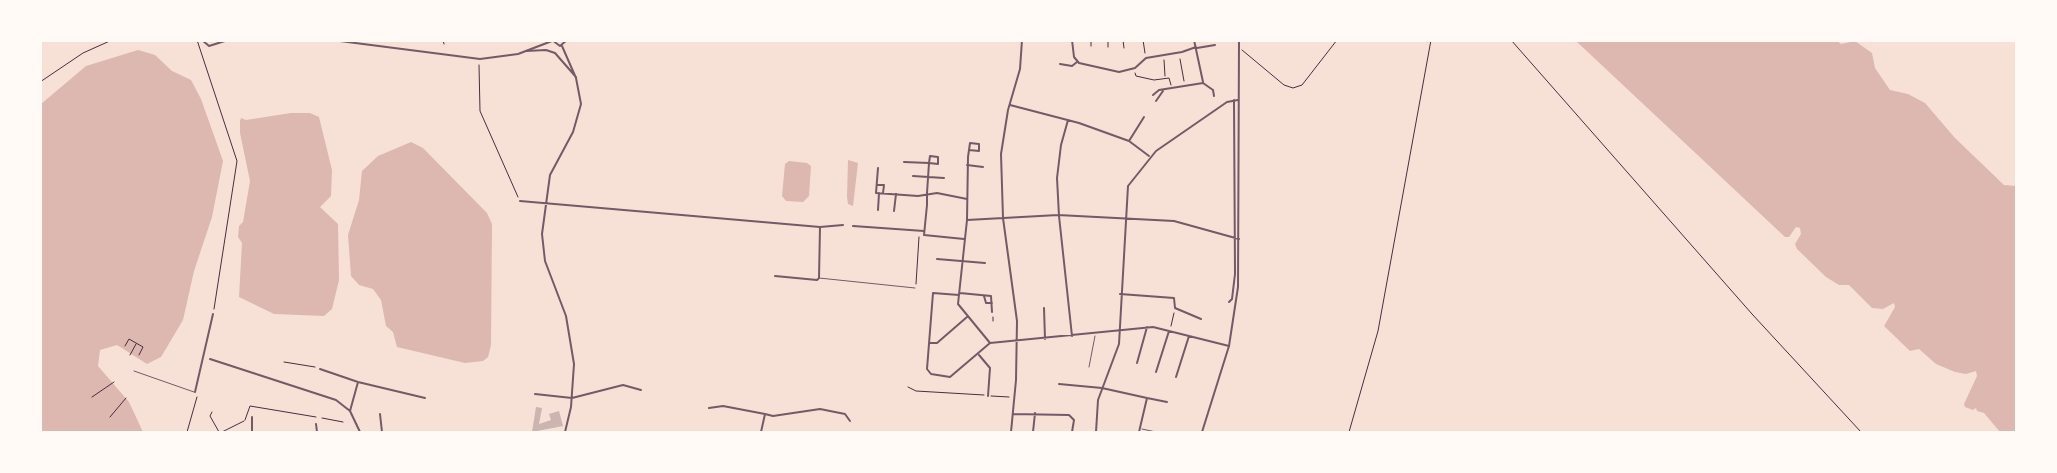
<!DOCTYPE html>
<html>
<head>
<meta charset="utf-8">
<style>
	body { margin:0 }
	#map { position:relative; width:2057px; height:473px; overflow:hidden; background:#f7e1d7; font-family:Helvetica,sans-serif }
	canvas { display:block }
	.frame { position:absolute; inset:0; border:42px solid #fffaf5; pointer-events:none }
</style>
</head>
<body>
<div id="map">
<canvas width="2057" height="473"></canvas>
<div class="frame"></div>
</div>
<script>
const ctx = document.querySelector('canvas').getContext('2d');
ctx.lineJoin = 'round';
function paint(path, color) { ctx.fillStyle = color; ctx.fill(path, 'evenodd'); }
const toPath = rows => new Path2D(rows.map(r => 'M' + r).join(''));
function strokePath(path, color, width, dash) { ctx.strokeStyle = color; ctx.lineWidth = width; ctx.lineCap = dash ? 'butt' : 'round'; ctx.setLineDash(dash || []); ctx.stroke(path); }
paint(toPath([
	[1836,40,1841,44,1855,41,1872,53,1875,68,1890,90,1908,94,1925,103,1955,138,2004,185,2016,186,2016,432,2000,432,1984,413,1977,411,1976,408,1973,410,1965,407,1964,404,1977,376,1976,371,1966,374,1955,372,1936,364,1919,349,1910,351,1884,326,1895,307,1894,303,1883,309,1872,308,1849,285,1839,285,1826,277,1797,249,1795,244,1801,234,1800,228,1796,227,1789,237,1785,237,1576,41],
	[138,50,155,55,172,71,191,80,201,99,223,161,212,217,194,271,183,320,161,357,147,364,117,345,100,350,98,366,129,402,143,432,41,432,41,104,86,66],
	[291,113,310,113,319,117,332,170,331,196,320,207,338,224,339,280,332,309,324,316,274,314,239,297,242,243,238,237,239,226,243,222,250,181,240,133,240,121,241,118,246,120],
	[411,142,423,148,487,213,492,224,491,345,488,357,483,361,465,363,397,347,393,332,386,326,381,300,373,289,359,285,351,276,348,235,359,200,362,171,378,156],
	[848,160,858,163,853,206,848,204,847,197],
	[789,161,807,163,811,166,809,196,803,202,786,201,782,196,785,164]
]), '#dcb8b0');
paint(toPath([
	[536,407,542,408,539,424,551,420,549,414,559,411,563,426,532,432]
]), '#ccb4b1');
strokePath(toPath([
	[197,40,237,161,214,309],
	[443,40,444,44],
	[1091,40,1091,46],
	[1108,40,1108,47],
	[1123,40,1124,48],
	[1143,40,1145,53],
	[1511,40,1752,314,1861,432],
	[1242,50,1284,85,1293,88,1302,85,1337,40],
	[1180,59,1184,81],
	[1164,60,1165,76],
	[479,65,480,111,518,197],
	[1135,73,1136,76,1154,80,1169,78,1171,85],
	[40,82,83,53,112,40],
	[916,284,919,237],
	[993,317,993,321],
	[1171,326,1174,313],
	[125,346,129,339,143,347,139,355],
	[130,355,136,344],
	[284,362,315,367],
	[908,387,916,391,984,395],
	[991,396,1009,397],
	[92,397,114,382],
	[212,412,210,416,219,432],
	[110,417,126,398],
	[322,418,343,422],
	[245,420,250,406,316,417],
	[187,432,197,397],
	[222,432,244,421],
	[1349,432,1378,331,1431,40]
]), '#4a2c40', 1);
strokePath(toPath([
	[819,278,915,288],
	[1089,367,1095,336],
	[134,371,194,392],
	[1142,429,1156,432]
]), '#755966', 1);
strokePath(toPath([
	[1072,40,1074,57,1079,63,1119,72,1135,68,1146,58,1182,52,1196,47],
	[1194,40,1203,82],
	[562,46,576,78,581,104,573,132,550,175,542,234,545,261,566,316,574,364,571,407,565,432],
	[1197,48,1215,45],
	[526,51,546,50,555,53,576,77],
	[1060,64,1072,66,1077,62],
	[1153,95,1159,90,1203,83,1213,90,1214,96],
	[1156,101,1163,91],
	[1010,105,1079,123,1129,141,1149,156],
	[1068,120,1061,145,1057,178,1059,216,1072,336],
	[1129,141,1144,117],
	[969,150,979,151,979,144,970,143,968,157,967,220,958,304,990,343,1153,327,1229,346],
	[904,162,929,163,938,164,938,157,930,156,929,163,927,193,927,205,924,235,964,239],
	[967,165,983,167],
	[878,168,876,193,918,196,937,193,967,199],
	[913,176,944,178],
	[877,185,884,185,883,193],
	[520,201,820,227,843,225],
	[878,210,879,193],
	[894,211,896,194],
	[967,220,1058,215,1174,221,1239,239],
	[853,226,924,231],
	[937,259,985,263],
	[775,276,817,280,819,278,820,227],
	[960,293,991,296,992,312],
	[1120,294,1174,298,1175,308,1201,319],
	[959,295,933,293,927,369,931,374,950,377,990,343],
	[984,296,986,303,992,303],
	[1229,302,1232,299,1235,274,1234,100],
	[1044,308,1045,339],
	[929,343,937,343,967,317],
	[979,355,990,368,988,396],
	[210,359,336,400,350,411,360,432],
	[1137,363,1147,327],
	[320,369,358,382,425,398],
	[1156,372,1169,331],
	[1176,377,1189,336],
	[1059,384,1102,388,1147,398,1139,432],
	[195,392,213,314],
	[535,394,572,398,623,385,641,390],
	[1147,398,1167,402],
	[709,408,723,406,765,414],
	[350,411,358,382],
	[380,414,382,432],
	[1013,414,1069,415,1074,420,1072,432],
	[252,417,252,432],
	[316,424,317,432],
	[761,432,765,414,773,416,820,409,845,414,850,421],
	[1011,432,1016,380,1017,321,1003,218,1001,154,1008,110,1020,69,1022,40],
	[1033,432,1035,413],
	[1096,432,1098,400,1119,344,1128,186,1156,151,1227,102,1238,100]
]), '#755966', 2);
strokePath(toPath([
	[202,40,209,46,228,40],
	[332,40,480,59,518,54,552,41],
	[552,40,560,46,567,40],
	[1202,432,1229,346,1238,287,1239,40]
]), '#755966', 2);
</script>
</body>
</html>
